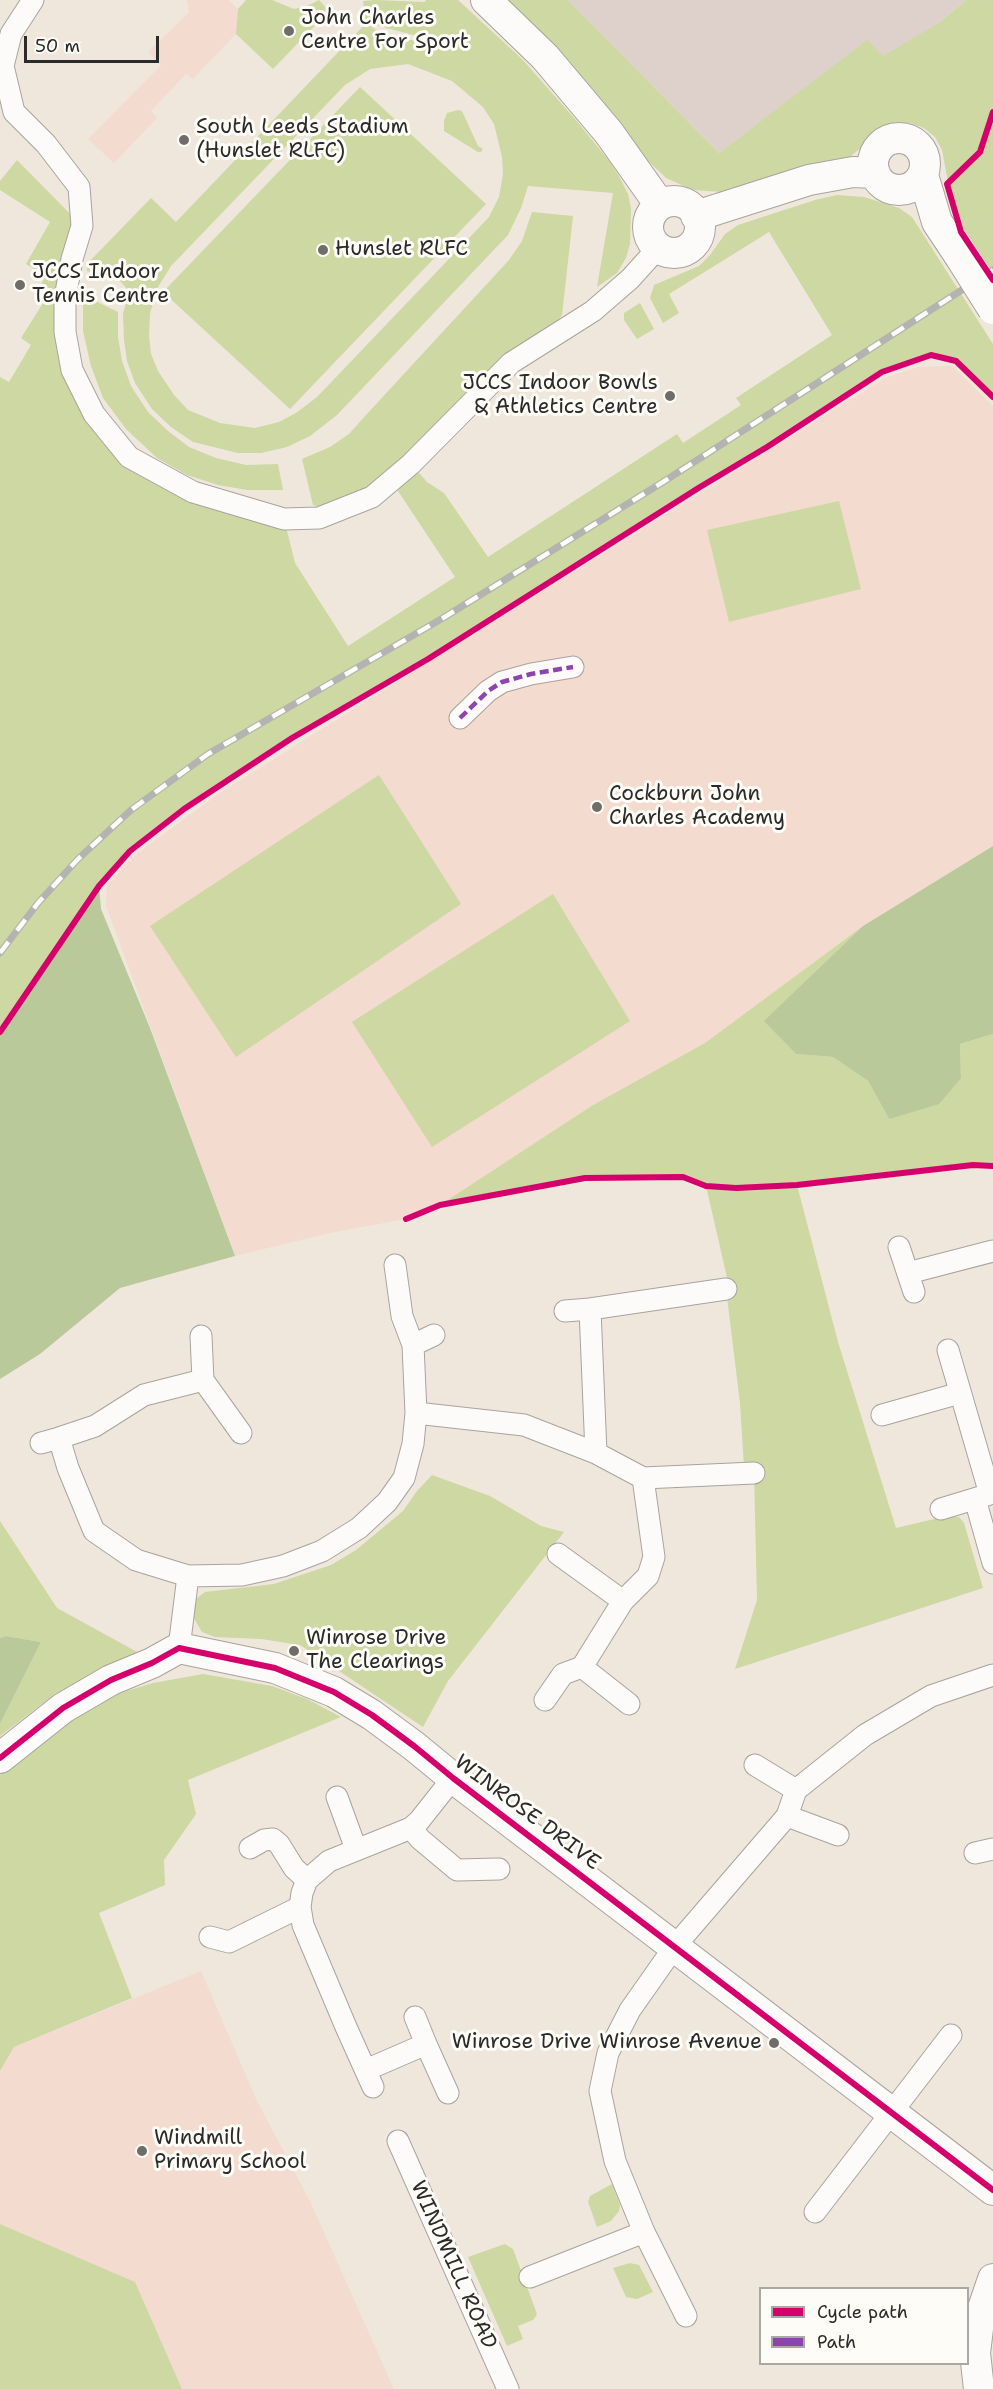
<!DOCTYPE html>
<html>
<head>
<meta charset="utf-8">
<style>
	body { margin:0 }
	#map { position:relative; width:993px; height:2389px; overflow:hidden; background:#efe7dc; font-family:"Shantell Sans",sans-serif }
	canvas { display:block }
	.legend { position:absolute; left:759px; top:2287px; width:210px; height:78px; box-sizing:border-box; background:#fdfcf7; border:2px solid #a9a8a5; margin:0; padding:8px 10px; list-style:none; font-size:18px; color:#2b2b2b }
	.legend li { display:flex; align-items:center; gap:12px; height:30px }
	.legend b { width:30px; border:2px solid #a9a8a5 }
	.scale { position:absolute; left:24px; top:36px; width:135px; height:27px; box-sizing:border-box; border:3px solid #2b2b2b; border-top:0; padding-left:8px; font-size:18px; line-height:21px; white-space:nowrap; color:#2b2b2b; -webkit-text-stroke:4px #fdfcf7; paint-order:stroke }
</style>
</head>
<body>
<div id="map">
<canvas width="993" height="2389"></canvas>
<ul class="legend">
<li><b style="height:8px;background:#d6006c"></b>Cycle path</li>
<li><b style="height:8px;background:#8e44ad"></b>Path</li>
</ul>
<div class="scale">50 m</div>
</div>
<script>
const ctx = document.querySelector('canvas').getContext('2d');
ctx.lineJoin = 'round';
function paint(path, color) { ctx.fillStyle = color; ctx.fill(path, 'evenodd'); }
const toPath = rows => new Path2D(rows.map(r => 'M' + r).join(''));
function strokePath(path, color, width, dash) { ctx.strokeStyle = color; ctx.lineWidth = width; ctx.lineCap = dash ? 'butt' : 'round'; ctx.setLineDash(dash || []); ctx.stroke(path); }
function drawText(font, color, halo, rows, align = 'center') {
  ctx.font = font + ' "Shantell Sans",sans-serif'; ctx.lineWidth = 6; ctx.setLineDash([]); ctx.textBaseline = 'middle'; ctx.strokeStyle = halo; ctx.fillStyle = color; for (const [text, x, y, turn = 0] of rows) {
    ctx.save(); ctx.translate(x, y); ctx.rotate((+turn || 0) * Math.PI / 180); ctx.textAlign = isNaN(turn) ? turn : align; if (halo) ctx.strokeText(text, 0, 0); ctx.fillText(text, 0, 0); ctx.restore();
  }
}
paint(toPath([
	[187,0,228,0,238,9,236,34,193,79,186,74,151,111,157,118,114,163,88,139,161,65,148,52,189,12],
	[952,366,993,406,993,846,863,926,705,1043,593,1105,440,1205,406,1219,330,1233,235,1256,106,906,107,886,132,857,224,790,885,378,918,367],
	[201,1971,257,2101,310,2201,394,2389,182,2389,135,2282,0,2224,0,2071,14,2047]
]), '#f3dbcf');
paint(toPath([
	[568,0,966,0,940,22,883,57,867,41,719,153]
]), '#ded1cc');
paint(toPath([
	[246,0,272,0,294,9,307,6,319,0,329,11,273,69,236,34,238,9],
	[375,0,425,2,426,0,458,0,522,59,575,119,610,162,620,178,628,194,631,208,630,244,626,258,617,273,597,287,613,193,528,186,521,208,508,235,337,415,310,436,287,447,261,453,238,453,193,442,171,427,152,409,135,383,127,361,124,340,123,314,129,291,120,281,87,271,87,264,151,198,176,222,366,23,363,1],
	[368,23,428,39,429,40,386,40],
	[408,64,452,81,483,107,494,124,502,157,503,174,499,197,489,217,317,397,296,413,279,422,255,428,220,423,188,410,174,395,158,371,151,354,149,336,150,313,158,287,171,266,345,85,370,69],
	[505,0,568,0,719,153,867,40,883,56,940,22,966,0,993,0,993,273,962,226,949,187,942,150,935,137,924,128,910,123,896,122,882,126,871,135,862,147,851,156,828,164,722,192,693,190,666,178,645,158],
	[360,87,486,204,290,409,163,292],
	[458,110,462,111,478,146,483,149,481,152,478,152,444,131,444,121,447,113],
	[17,160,82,226,72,259,72,370,129,457,284,519,295,563,348,646,455,577,392,482,411,464,427,482,444,493,488,557,677,434,683,443,741,405,736,398,832,335,769,232,669,294,679,313,663,323,650,298,654,285,699,266,710,255,725,234,738,225,815,200,837,195,864,197,899,208,912,217,993,344,993,397,956,361,931,355,882,372,767,447,700,487,454,642,362,699,292,738,184,809,130,851,99,886,0,1032,0,377,9,382,31,345,21,338,45,300,37,294,45,276,26,264,50,222,0,190,0,181],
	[532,212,573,216,562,315,559,319,517,347,485,373,411,450,375,482,347,498,319,507,313,505,302,459,330,447,349,434,366,415,509,260,522,241],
	[83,295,118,312,118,337,122,361,131,386,148,412,168,431,189,447,216,458,246,465,278,464,283,490,247,490,218,485,187,475,157,458,126,429,103,398,91,366,83,331],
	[640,303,654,329,637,339,624,320,624,313],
	[839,501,861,589,729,622,707,530],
	[379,775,461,904,236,1057,150,926],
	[553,894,630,1021,432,1147,352,1022],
	[863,926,765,1021,796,1054,833,1057,868,1081,889,1119,961,1078,960,1044,993,1034,993,1166,973,1165,797,1185,838,1342,896,1528,943,1517,959,1517,964,1523,983,1588,735,1669,757,1600,754,1473,744,1467,740,1403,726,1289,728,1282,706,1186,683,1177,585,1178,440,1205,593,1105,705,1043],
	[432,1475,490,1496,541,1526,564,1532,448,1681,423,1727,300,1645,261,1639,215,1637,202,1632,192,1615,193,1601,205,1592,274,1584,331,1565,356,1550,403,1511,417,1491],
	[0,1521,57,1608,139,1653,55,1694,0,1736,0,1724,41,1642,6,1636,0,1638],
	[203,1674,272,1686,307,1699,341,1717,188,1780,196,1814,164,1860,165,1885,99,1913,132,1998,14,2047,0,2071,0,1775,30,1748,73,1715,110,1696,153,1683],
	[612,2184,620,2205,619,2211,611,2221,597,2227,588,2202,590,2196],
	[0,2224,135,2282,182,2389,0,2389],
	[505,2244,513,2249,537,2314,533,2320,518,2326,523,2339,507,2346,468,2257],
	[630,2263,639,2265,653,2292,637,2299,626,2297,613,2268]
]), '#cdd8a2');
paint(toPath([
	[993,846,993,1034,960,1044,961,1078,939,1104,889,1119,868,1081,833,1057,796,1054,764,1021,863,926],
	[99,886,101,909,150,1028,235,1256,120,1288,40,1354,0,1379,0,1032],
	[6,1636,41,1642,0,1724,0,1638]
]), '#b9c99a');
const street = toPath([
	[33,0,11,34,3,66,14,112,46,144,79,187,82,226,72,259,65,298,65,332,72,370,94,414,129,457,193,492,284,519,319,518,372,497,411,464,511,363,593,311,630,279,658,248],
	[460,718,488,691,502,682,531,674,573,667],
	[899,1247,914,1292],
	[908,1273,993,1251],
	[565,1311,590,1309],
	[201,1336,203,1380],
	[413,1345,434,1335],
	[948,1350,990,1494],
	[416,1413,524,1425,596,1453,643,1478,754,1473],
	[882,1415,960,1393],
	[241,1433,203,1380,144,1395,95,1426,59,1438,68,1468,94,1531,136,1560,188,1576,242,1575,283,1566,322,1551,359,1528,387,1502,404,1478,413,1444,416,1413,413,1345,402,1316,395,1265],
	[41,1443,59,1438],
	[596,1453,590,1309,726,1289],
	[975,1499,993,1563],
	[941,1509,987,1495],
	[558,1554,623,1601],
	[179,1648,188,1576],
	[582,1667,629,1704],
	[545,1700,563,1674,582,1667,623,1601,648,1576,654,1557,643,1478],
	[755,1765,796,1790],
	[337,1797,356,1849],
	[787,1816,838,1835],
	[411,1828,420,1839,457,1870,499,1869],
	[250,1848,264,1840,273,1839,279,1844,294,1868,307,1880],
	[975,1853,993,1849],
	[210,1937,229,1942,300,1907],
	[415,2017,426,2044],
	[366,2070,426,2044,448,2093],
	[373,2087,346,2027,303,1925,300,1907,302,1893,307,1880,329,1861,411,1828,419,1821,453,1778],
	[398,2141,508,2389],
	[815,2212,951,2035],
	[530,2277,644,2232],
	[686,2316,644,2232,615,2161,600,2091,608,2053,630,2010,675,1946,787,1816,796,1790,865,1735,931,1696,993,1675]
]);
const secondary = toPath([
	[486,0,545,57,609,133,660,205],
	'873 164a26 26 0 1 1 52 0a26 26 0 1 1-52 0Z',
	[923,175,937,222,959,255],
	'648 227a26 26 0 1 1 52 0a26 26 0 1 1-52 0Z',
	[696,216,809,180,853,172,875,173],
	[0,1758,63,1708,111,1680,152,1663,179,1648,275,1668,334,1692,372,1715,414,1746,453,1778,993,2190],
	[979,2389,975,2353,979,2320,993,2279]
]);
strokePath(street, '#a8a39d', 23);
strokePath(secondary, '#a8a39d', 32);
strokePath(street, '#fdfbfa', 21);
strokePath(secondary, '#fdfbfa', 30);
const rail = toPath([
	[0,953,38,903,78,859,131,810,208,754,443,618,663,482,993,270]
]);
strokePath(rail, '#b4b3b2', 7);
strokePath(rail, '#fdfcf7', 4.5, [14]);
const secondaryBridge = toPath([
	[959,255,993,309]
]);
strokePath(secondaryBridge, '#a8a39d', 32, []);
strokePath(secondaryBridge, '#fdfbfa', 30);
strokePath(toPath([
	[460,718,488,691,502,682,531,674,573,667]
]), '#8e44ad', 4.5, [9, 4.5]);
strokePath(toPath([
	[993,112,980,152,947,184,961,232,993,280],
	[0,1032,99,886,130,851,184,809,292,738,428,659,700,487,767,447,882,372,931,355,956,361,993,397],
	[406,1219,440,1205,585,1178,683,1177,706,1186,736,1188,797,1185,973,1165,993,1166],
	[0,1758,63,1708,111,1680,152,1663,179,1648,275,1668,334,1692,372,1715,414,1746,453,1778,993,2190]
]), '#d6006c', 6);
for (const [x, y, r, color] of [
	[289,31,6,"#706d69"],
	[184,140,6,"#706d69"],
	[323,250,6,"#706d69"],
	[20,285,6,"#706d69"],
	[670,396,6,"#706d69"],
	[597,807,6,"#706d69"],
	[294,1651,6,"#706d69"],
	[774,2043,6,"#706d69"],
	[142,2151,6,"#706d69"]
]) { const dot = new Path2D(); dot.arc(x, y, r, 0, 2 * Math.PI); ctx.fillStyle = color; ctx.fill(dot); strokePath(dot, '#fdfcf7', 2); }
drawText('21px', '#2b2b2b', '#fdfcf7', [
	["John Charles",301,19],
	["Centre For Sport",301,43],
	["South Leeds Stadium",196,128],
	["(Hunslet RLFC)",196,152],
	["Hunslet RLFC",335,250],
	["JCCS Indoor",32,273],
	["Tennis Centre",32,297],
	["JCCS Indoor Bowls",658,384,"right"],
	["& Athletics Centre",658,408,"right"],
	["Cockburn John",609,795],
	["Charles Academy",609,819],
	["Winrose Drive",306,1639],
	["The Clearings",306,1663],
	["Winrose Drive Winrose Avenue",762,2043,"right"],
	["Windmill",154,2139],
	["Primary School",154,2163]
], 'left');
drawText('21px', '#2b2b2b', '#fdfcf7', [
	["WINROSE DRIVE",527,1813,37],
	["WINDMILL ROAD",453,2265,66]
]);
</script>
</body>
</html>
